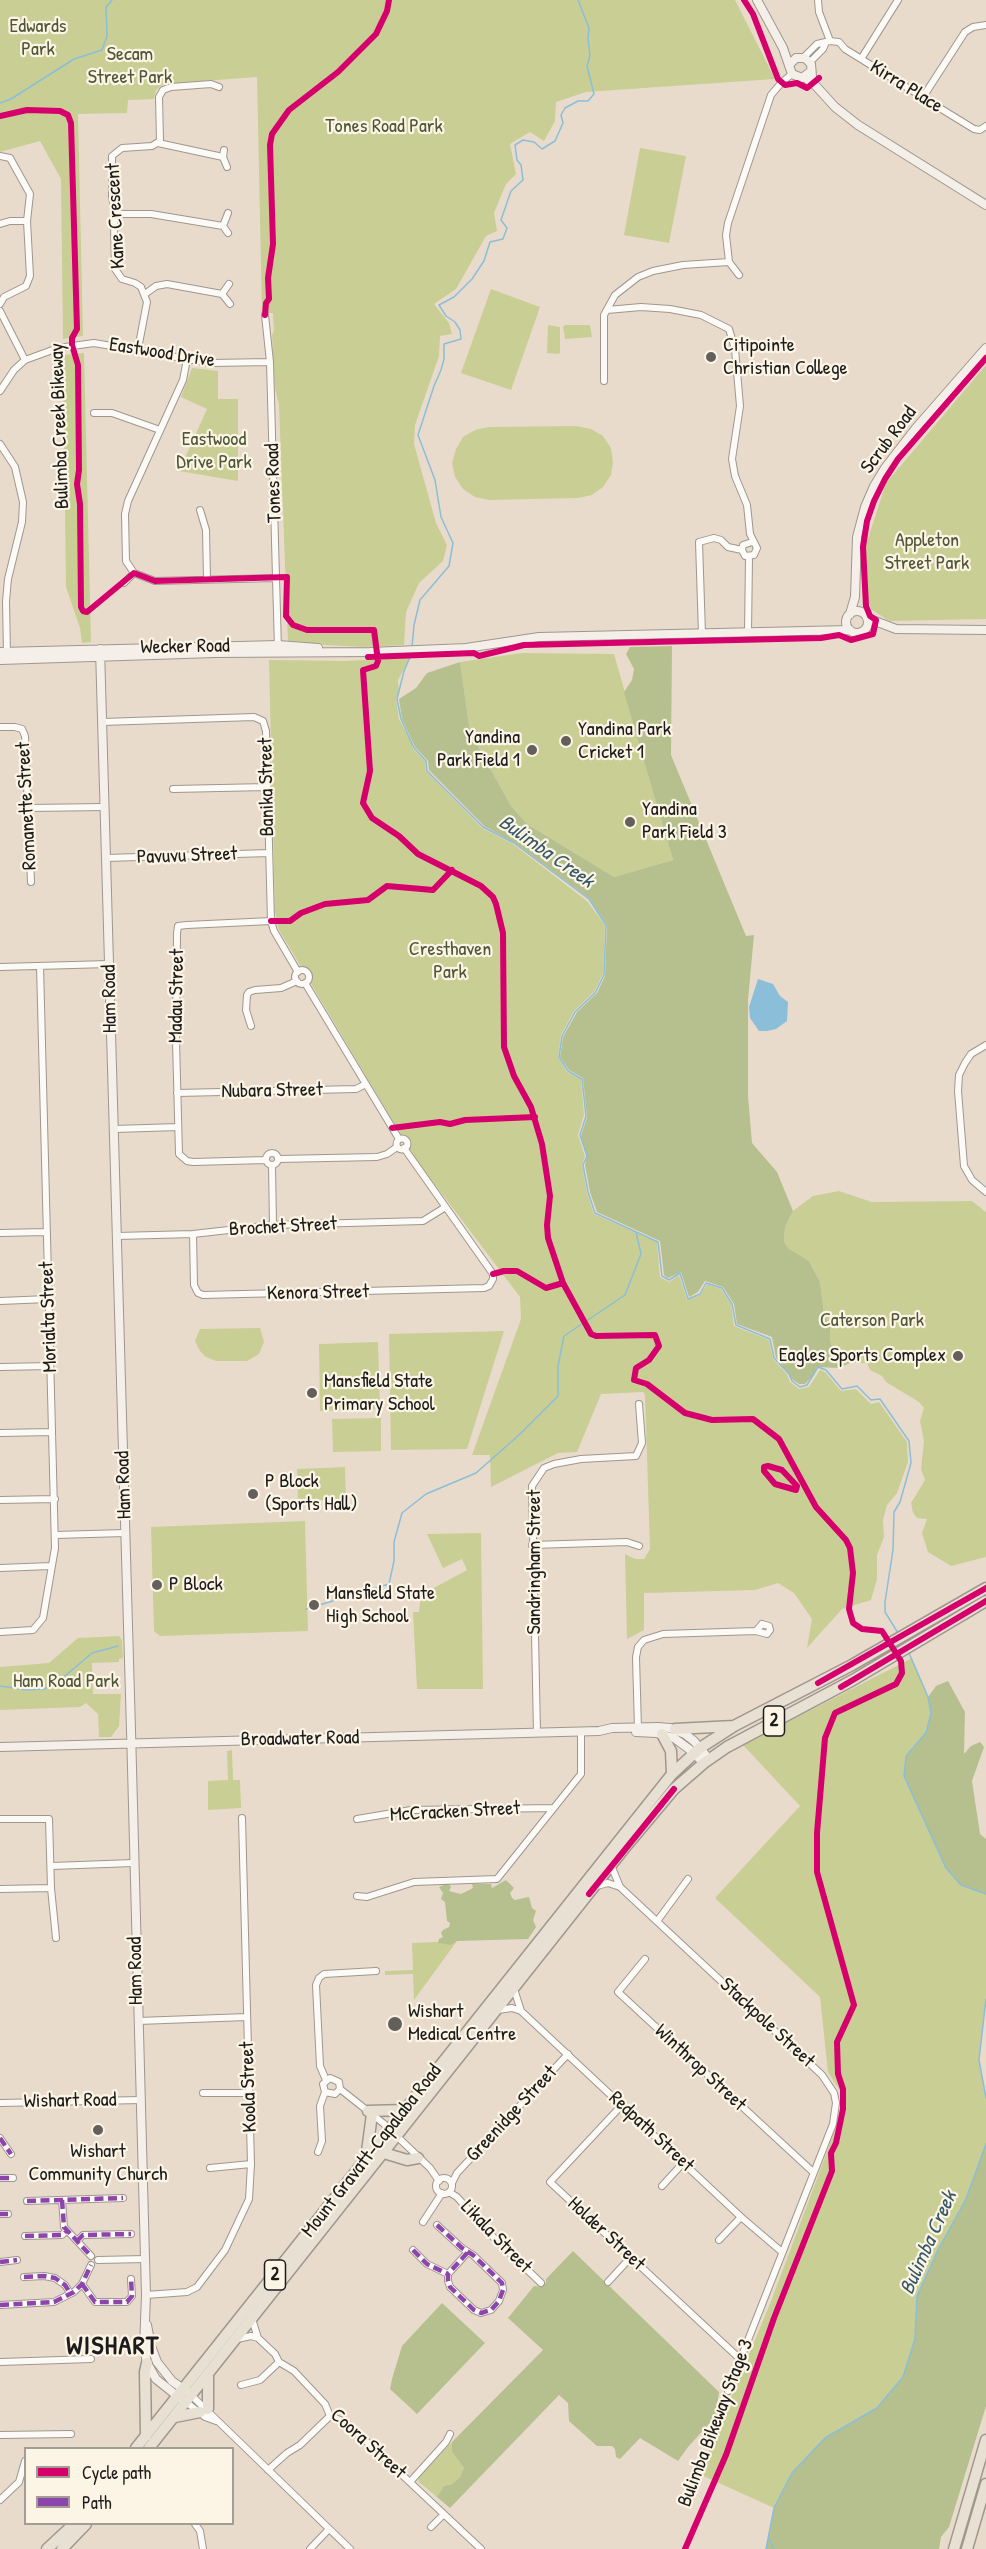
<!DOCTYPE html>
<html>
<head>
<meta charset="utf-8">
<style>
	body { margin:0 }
	#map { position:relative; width:986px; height:2549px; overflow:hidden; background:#e9dbcc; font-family:"Patrick Hand",sans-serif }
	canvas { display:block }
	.legend { position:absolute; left:24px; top:2447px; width:210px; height:78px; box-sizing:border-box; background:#fcf5e5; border:2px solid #a29e95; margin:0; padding:8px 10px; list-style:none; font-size:18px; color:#1c1c1c }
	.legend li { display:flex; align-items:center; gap:12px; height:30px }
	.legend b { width:30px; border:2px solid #a29e95 }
</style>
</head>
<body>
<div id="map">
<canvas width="986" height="2549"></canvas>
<ul class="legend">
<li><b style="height:8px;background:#d6006c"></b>Cycle path</li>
<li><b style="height:8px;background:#8e44ad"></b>Path</li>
</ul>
</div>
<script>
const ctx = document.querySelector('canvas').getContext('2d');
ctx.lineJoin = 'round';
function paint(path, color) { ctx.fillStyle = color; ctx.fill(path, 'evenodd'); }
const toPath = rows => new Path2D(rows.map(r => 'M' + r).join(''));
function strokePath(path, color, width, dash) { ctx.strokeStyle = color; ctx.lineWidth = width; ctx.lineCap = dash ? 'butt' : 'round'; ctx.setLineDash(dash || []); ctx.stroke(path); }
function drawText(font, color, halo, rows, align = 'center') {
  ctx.font = font + ' "Patrick Hand",sans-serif'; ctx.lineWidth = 4.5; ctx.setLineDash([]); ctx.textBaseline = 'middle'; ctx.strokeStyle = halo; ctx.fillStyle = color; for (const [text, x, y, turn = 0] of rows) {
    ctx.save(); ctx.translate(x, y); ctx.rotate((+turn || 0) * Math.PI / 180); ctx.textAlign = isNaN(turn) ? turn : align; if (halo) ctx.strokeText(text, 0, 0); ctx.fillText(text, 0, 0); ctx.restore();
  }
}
paint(toPath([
	[0,0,735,0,775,79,586,92,556,102,555,121,544,141,530,132,510,144,516,174,506,184,494,213,497,231,486,236,456,289,434,304,449,323,452,334,440,336,439,356,415,425,414,444,436,523,447,545,443,561,419,583,406,612,404,645,363,647,288,643,279,405,275,389,272,335,274,331,273,313,262,313,257,77,163,84,156,90,154,99,128,100,127,113,78,114,83,336,63,339,61,179,40,141,0,152],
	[640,148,686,156,669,243,624,235],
	[491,289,540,307,511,390,461,373],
	[548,325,560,327,560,353,558,354,547,353],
	[565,325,590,325,592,337,565,339,563,327],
	[84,353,91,642,82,643,80,628,66,587,63,355],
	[986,365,986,619,889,621,871,609,867,597,865,548,886,483],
	[192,368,218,371,218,399,238,399,238,481,179,471,207,409,181,397],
	[576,426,591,429,603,436,611,448,613,462,611,475,603,487,592,495,578,498,489,500,475,497,463,489,455,477,452,463,456,449,463,437,475,430,488,427],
	[522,653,614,654,673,860,614,877,527,824,511,806,470,732,460,662],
	[410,658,398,680,399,691,396,699,399,719,411,741,413,749,425,761,426,771,482,828,513,844,587,901,605,925,603,974,594,992,574,1011,561,1035,558,1057,567,1072,581,1079,584,1115,578,1135,585,1156,582,1165,587,1193,594,1214,657,1242,660,1277,669,1282,679,1275,687,1300,700,1295,707,1284,721,1289,731,1304,734,1326,769,1340,773,1359,787,1374,790,1382,799,1389,809,1387,820,1370,825,1372,841,1391,856,1389,871,1404,879,1402,907,1442,908,1462,897,1493,887,1505,883,1520,884,1537,877,1555,877,1579,871,1600,842,1609,807,1648,812,1619,794,1593,778,1583,755,1590,644,1593,644,1630,627,1639,625,1554,635,1559,644,1559,650,1549,645,1395,643,1392,601,1394,577,1452,558,1453,491,1487,490,1455,472,1455,521,1319,520,1297,418,1162,400,1133,279,930,275,912,269,660,345,661],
	[839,1191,872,1202,972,1201,986,1212,986,1557,951,1566,928,1552,922,1533,927,1519,917,1518,913,1513,911,1503,925,1480,921,1469,924,1441,920,1421,924,1408,919,1402,886,1382,882,1376,870,1370,867,1363,856,1363,834,1351,830,1341,830,1327,824,1313,820,1282,809,1261,788,1248,784,1242,785,1227,793,1211,813,1196],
	[260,1328,264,1342,259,1354,247,1361,216,1361,206,1357,200,1351,195,1341,200,1329],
	[504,1331,467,1449,391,1450,389,1334],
	[378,1342,380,1409,320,1411,319,1344],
	[381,1418,381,1451,333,1452,332,1419],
	[345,1467,346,1499,298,1501,297,1469],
	[305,1521,308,1631,160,1636,154,1631,151,1527],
	[481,1533,483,1689,417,1689,413,1612,419,1612,420,1602,432,1589,467,1570,462,1559,443,1568,427,1534],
	[119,1636,122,1640,123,1658,119,1659,119,1662,92,1663,93,1694,121,1694,119,1726,111,1737,99,1737,98,1714,86,1703,80,1707,0,1710,0,1667,49,1663,78,1638],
	[912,1658,928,1697,931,1713,926,1733,906,1756,925,1821,946,1868,961,1885,986,1894,986,1999,979,2060,986,2098,986,2144,966,2199,938,2250,917,2296,915,2339,903,2377,877,2408,825,2438,792,2473,774,2508,699,2474,770,2304,839,2120,842,2105,840,2091,828,2072,820,1997,715,1898,800,1806,743,1745],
	[232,1750,233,1780,240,1780,241,1808,208,1810,208,1781,228,1780,227,1751],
	[457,1941,414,2000,413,1974,385,1975,385,1971,413,1970,412,1943],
	[452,2442,452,2452,464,2468,460,2477,452,2484,444,2486,437,2497,419,2482,418,2478]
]), '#c9ce95');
paint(toPath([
	[672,646,671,755,746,936,754,935,748,1000,748,1096,752,1143,777,1172,793,1211,785,1227,784,1242,788,1248,809,1261,820,1282,824,1313,830,1327,830,1341,834,1351,850,1359,850,1363,839,1368,817,1367,813,1376,805,1384,799,1384,793,1380,776,1358,772,1337,737,1324,734,1304,723,1287,705,1281,698,1292,689,1297,681,1272,668,1278,664,1275,660,1241,597,1212,590,1192,585,1165,587,1156,581,1136,587,1117,583,1078,569,1070,560,1057,563,1037,577,1012,597,993,605,976,607,925,590,899,515,843,484,826,429,770,428,761,415,747,402,719,399,699,416,688,427,673,460,662,470,732,511,806,527,824,614,877,673,860,624,692,632,680,634,669,626,654,630,647],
	[948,1681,965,1712,964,1754,971,1746,980,1742,984,1747,972,1781,980,1834,986,1839,986,1894,961,1885,946,1868,904,1776,906,1756,926,1732,931,1713,928,1697,936,1686],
	[506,1880,514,1888,510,1893,512,1898,515,1900,529,1897,532,1908,536,1911,533,1920,536,1927,528,1939,457,1941,451,1945,438,1943,439,1939,443,1937,441,1933,443,1930,449,1927,450,1923,447,1921,445,1902,441,1899,443,1893,439,1887,448,1883,451,1887,449,1891,461,1894,473,1888,472,1884,491,1884,492,1888],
	[986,2144,986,2406,949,2527,941,2537,939,2549,766,2549,774,2508,792,2473,825,2438,877,2408,903,2377,915,2339,917,2296,938,2250,966,2199],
	[573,2251,719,2392,716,2416,688,2447,678,2461,640,2438,620,2459,616,2457,615,2449,612,2446,597,2446,569,2421,568,2403,559,2395,450,2508,437,2497,444,2486,452,2484,460,2477,464,2468,452,2452,452,2442,543,2350,508,2318,534,2286,542,2287,546,2283,546,2279],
	[442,2303,485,2343,417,2414,390,2389,392,2379,402,2346]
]), '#b5c08e');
paint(toPath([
	[758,979,773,984,780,996,788,1002,787,1021,776,1029,767,1031,759,1031,750,1018,749,1007]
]), '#8bbed8');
strokePath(toPath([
	[0,103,11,99,74,59,102,50,107,36,106,7,112,0],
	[412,647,414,625,420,600,449,566,453,543,441,517,435,480,418,435,434,386,441,370,444,359,444,344,461,339,460,330,455,322,446,316,439,305,454,297,472,279,484,261,490,242,503,239,507,228,501,220,511,191,523,180,521,165,517,160,515,145,523,140,534,142,542,149,555,141,563,123,561,115,565,108,578,101,588,101,594,94,587,66,590,55,588,39,589,28,578,0],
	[411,655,404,671,397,699,401,719,414,748,426,761,427,771,483,827,514,843,589,899,606,925,604,975,595,993,575,1012,562,1036,559,1057,568,1071,582,1079,586,1116,580,1135,587,1156,583,1165,588,1192,595,1213,658,1242,662,1276,669,1280,680,1273,688,1299,700,1294,706,1283,722,1288,732,1304,736,1325,770,1339,774,1358,789,1374,792,1381,800,1387,807,1385,818,1367,826,1370,842,1389,857,1386,871,1400,880,1399,909,1441,911,1463,900,1502,894,1512,893,1550,885,1602,885,1612,898,1633],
	[306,1609,389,1584,394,1561,394,1542,402,1513,426,1494,476,1473,520,1434,558,1396,558,1366,564,1336,625,1295,641,1254,636,1232],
	[909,1653,928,1697,931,1713,926,1733,906,1756,904,1776,946,1868,961,1885,986,1894],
	[0,1686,27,1690,44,1689,59,1681,92,1653,118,1646],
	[986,1999,979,2060,986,2098],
	[769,2539,774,2549],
	[766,2549,774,2508,792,2473,825,2438,877,2408,903,2377,915,2339,917,2296,938,2250,966,2199,986,2144]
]), '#8bbed8', 1.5);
const street = toPath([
	[818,0,819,12,830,41],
	[804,57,817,44,830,41,839,42,845,49,916,93,925,94,930,102,974,129,980,130,986,126],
	[861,59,898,0],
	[810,62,823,49,826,42],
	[925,94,965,32,973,27,986,25],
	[158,143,223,157],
	[224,150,223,157,227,167],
	[0,156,10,158,30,194,27,221,30,276,26,286,4,297,0,304],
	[117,214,151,214,223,226],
	[0,224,10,221,27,221],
	[228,233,223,226,228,213],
	[739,275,729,262,726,235,728,223,771,95,782,82,792,74],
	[229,284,222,294,230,304],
	[145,294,156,286,167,284,222,294],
	[607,310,641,307,670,309,701,315,729,329,735,349,740,406,732,459,735,476,747,505,750,534,757,548,754,555,745,556,742,550,743,545,752,542],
	[0,311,25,360],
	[265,315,270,362,278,649],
	[138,349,147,302,141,287,135,283,122,279,115,269,114,223,117,214,112,198,112,156,122,148,152,146,160,141,159,97,163,90,171,87,211,84,219,87],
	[187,359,183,380,128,501,125,514,126,561,134,573,155,581,276,578],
	[604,381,604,315,615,295,638,277,653,271,683,265,729,262],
	[0,391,14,370,25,360,58,348,94,343,211,363,270,362],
	[94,413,112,413,160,430],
	[0,444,15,467,23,502,22,522,8,579,6,601,7,655],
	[200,510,206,530,207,579],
	[124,583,134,573],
	[748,633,749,557],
	[702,634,699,542,714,538,721,540,728,547,742,550],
	[102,722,254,717,263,721,266,731,271,921,274,931,298,972],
	[0,727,15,727,22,729,25,736,31,882],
	[173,789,267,787],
	[28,808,105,807],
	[106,858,269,853],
	[0,967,109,964],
	'295 977a7 7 0 1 1 14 0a7 7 0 1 1-14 0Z',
	[305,983,399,1139],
	[251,1026,246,1010,247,995,249,992,255,990,281,988,297,981],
	[986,1045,971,1054,965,1063,959,1075,958,1091,964,1166,972,1180,986,1192],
	[177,1093,356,1089,366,1084],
	[114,1129,178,1127],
	'396.5 1144a5.5 5.5 0 1 1 11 0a5.5 5.5 0 1 1-11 0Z',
	'266 1159a6 6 0 1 1 12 0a6 6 0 1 1-12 0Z',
	[278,1159,377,1157,387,1154,397,1147],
	[266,1160,193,1162,187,1161,179,1154,176,1041,177,933,178,926,187,925,271,921],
	[272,1165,273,1225],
	[0,1233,47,1232],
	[193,1234,194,1285,198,1293,203,1295,484,1288,489,1286,493,1279,493,1274,404,1148],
	[117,1236,193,1234,273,1225,423,1221,444,1208],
	[0,1301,48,1299],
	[0,1367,50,1366],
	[0,1433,52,1432],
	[0,1500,55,1499],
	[55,1535,125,1533],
	[532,1545,627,1542,639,1546],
	[0,1568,51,1566],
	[762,1624,769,1626,770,1630,767,1634,756,1631,762,1624],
	[0,1632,33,1630,43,1618,55,1548,40,966],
	[638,1729,636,1657,638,1647,644,1640,663,1634,756,1631],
	[537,1733,532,1486,544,1468,554,1464,581,1459,636,1456,642,1443,639,1404],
	[0,1819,49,1819,51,1888,56,1938],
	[357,1819,411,1810,553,1808],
	[611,1865,620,1887,822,2075,834,2093,836,2103,833,2124,728,2391],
	[52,1866,133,1863],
	[597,1886,608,1883,620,1887],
	[0,1889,51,1888],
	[357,1896,367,1897,414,1882,497,1879,581,1774,581,1731],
	[658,1920,688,1879],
	[645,1959,618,1992,813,2172],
	[514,1989,521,2011,741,2217,782,2252],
	[498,2010,512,2008,521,2011],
	[138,2021,247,2017],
	[326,2080,320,2066,316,1985,319,1978,324,1974,376,1971],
	[340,2089,383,2123,430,2168,439,2181],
	[325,2092,323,2084,330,2078,339,2082,340,2089],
	[325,2092,335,2094,340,2089],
	[203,2093,249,2093],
	[0,2103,141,2100],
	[622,2105,550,2182,740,2359],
	[0,2138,11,2154],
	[318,2152,322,2141,320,2106,325,2092],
	[210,2168,251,2164],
	[0,2178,13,2178],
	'436 2186a8 8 0 1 1 16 0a8 8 0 1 1-16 0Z',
	[452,2183,457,2173,568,2054],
	[662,2186,684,2162],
	[449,2192,457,2197,490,2234,541,2283],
	[62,2200,64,2227,91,2256],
	[27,2201,123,2198],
	[0,2214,8,2214],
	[423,2222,442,2193],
	[437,2225,462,2248,473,2255,502,2283,503,2290,499,2301,491,2310,481,2313,474,2310,450,2287,448,2281,448,2274,468,2252],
	[25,2236,62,2235,66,2231],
	[719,2240,741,2217],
	[77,2241,83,2235,131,2234],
	[413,2250,427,2264,448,2274],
	[98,2260,145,2259],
	[0,2262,17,2260],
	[24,2277,44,2276,55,2278,65,2285,70,2293],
	[608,2282,631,2257],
	[82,2284,95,2302,127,2302,132,2296,131,2279],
	[146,2295,187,2292,197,2287,225,2250,249,2199,251,2164,242,1818],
	[0,2305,54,2302,74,2292,82,2284,91,2265],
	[252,2319,258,2338,275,2354,279,2362,294,2371,325,2404,330,2416,345,2422,366,2441,481,2549],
	[237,2339,251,2336,258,2338],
	[0,2362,91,2359],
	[241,2385,260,2380,279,2362],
	[192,2396,350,2549],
	[186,2402,205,2417,216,2421],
	[0,2435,71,2434],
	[268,2470,287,2453,300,2445,330,2416],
	[410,2482,446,2442,450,2434],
	[0,2500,19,2482,25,2461],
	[195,2524,200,2531,203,2549],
	[431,2527,444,2514],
	[310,2549,329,2529]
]);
const secondary = toPath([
	[757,0,783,48,792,74,802,78,810,72],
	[790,64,796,58,805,58,811,64,812,76],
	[804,77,815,85,835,107,858,125,986,205],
	'846 622a11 11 0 1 1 22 0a11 11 0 1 1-22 0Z',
	[850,614,855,597,857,537,865,507,874,486,885,468,916,428,986,348],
	[867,618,896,629,986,630],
	[100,649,131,1730,146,2295,144,2348,147,2363,156,2379,181,2399],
	[0,652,278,645,318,648],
	[0,660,215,653,370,652,466,648,539,637,850,630],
	[636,1732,656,1733,674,1738,689,1749,704,1763],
	[0,1747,599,1731,612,1728,658,1727,670,1728,685,1734,694,1741,709,1759],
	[147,2325,151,2346,157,2362,172,2381,186,2391]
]);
const highway = toPath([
	[675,1729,734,1726],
	[662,1734,671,1751,672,1774],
	[368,2111,405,2110],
	[384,2153,407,2160,418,2158],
	[366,2159,372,2114],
	[208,2409,208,2376],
	[175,2417,200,2412],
	[146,2436,145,2372,147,2363],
	[136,2448,672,1774,700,1748,734,1726,852,1665,986,1588],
	[149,2448,627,1845,674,1789,704,1763,727,1747,853,1680,986,1601],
	[47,2549,74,2524],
	[62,2549,86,2524],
	[954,2549,986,2440],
	[967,2549,986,2484]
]);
strokePath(street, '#9f978e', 8);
strokePath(secondary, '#9f978e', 10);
strokePath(highway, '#9f978e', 13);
strokePath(street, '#fcfaf7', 6);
strokePath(secondary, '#f4efe9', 8);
strokePath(highway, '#e9e0d4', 10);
strokePath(toPath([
	[0,2138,11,2154],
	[0,2178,13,2178],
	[62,2200,64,2227,91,2256],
	[27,2201,123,2198],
	[0,2214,8,2214],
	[437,2225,462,2248,473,2255,502,2283,503,2290,499,2301,491,2310,481,2313,474,2310,450,2287,448,2281,448,2274,468,2252],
	[25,2236,62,2235,66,2231],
	[77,2241,83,2235,131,2234],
	[413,2250,427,2264,448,2274],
	[0,2262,17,2260],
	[24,2277,44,2276,55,2278,65,2285,70,2293],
	[82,2284,95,2302,127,2302,132,2296,131,2279],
	[0,2305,54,2302,74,2292,82,2284,91,2265]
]), '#8e44ad', 4.5, [9, 4.5]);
strokePath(toPath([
	[744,0,753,14,778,79,785,85,797,83,807,88,819,78],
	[0,116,27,110,60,111,68,115,71,123,77,329,72,338,72,345,78,365,79,470,77,484,80,504,81,607,83,611,87,612,134,573,155,581,287,577,286,616,293,625,307,630,374,630,378,661,376,666,363,670,370,771,363,803,372,818,399,836,418,854,481,886,493,897,496,904,503,933,504,1047,514,1076,531,1107,542,1144,550,1196,547,1225,548,1238,563,1283,591,1334,596,1336,655,1335,659,1346,649,1360,636,1368,634,1380,647,1384,685,1413,712,1420,753,1419,779,1439,816,1507,846,1540,850,1548,853,1573,849,1609,853,1623,862,1629,882,1631,901,1661,902,1673,896,1684,835,1713,825,1738,817,1833,817,1872,854,2005,837,2042,838,2074,843,2089,843,2109,836,2143,831,2153,832,2171,774,2318,726,2455,685,2549],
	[265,315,266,303,269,299,268,278,273,244,270,145,272,134,289,110,338,72,376,34,387,11,389,0],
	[368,657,474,653,479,656,524,645,821,638,839,635,851,640,873,634,876,620,870,616,866,606,863,547,867,521,874,501,885,479,898,459,986,358],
	[271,921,290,921,301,913,325,904,368,900,387,886,433,890,452,870],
	[392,1128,440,1122,450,1124,465,1120,535,1117],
	[493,1274,504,1271,517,1271,546,1288,563,1283],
	[768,1466,782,1470,797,1486,796,1490,775,1484,764,1471,764,1467,768,1466],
	[818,1683,986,1588],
	[841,1687,986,1601],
	[589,1894,674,1789]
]), '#d6006c', 6);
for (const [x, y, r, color] of [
	[711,357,6,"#645f5a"],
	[566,741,6,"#645f5a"],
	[532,750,6,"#645f5a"],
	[630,822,6,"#645f5a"],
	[958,1356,6,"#645f5a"],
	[312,1393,6,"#645f5a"],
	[253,1494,6,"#645f5a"],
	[157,1585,6,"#645f5a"],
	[314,1605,6,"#645f5a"],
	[395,2024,8,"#645f5a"],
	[98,2130,6,"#645f5a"]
]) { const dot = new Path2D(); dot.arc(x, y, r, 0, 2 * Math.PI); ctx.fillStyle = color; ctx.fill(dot); strokePath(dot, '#fcf5e5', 2); }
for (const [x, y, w] of [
	[774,1721,21],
	[275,2275,21]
]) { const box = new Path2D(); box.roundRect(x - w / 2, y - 15, w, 30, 4.5); ctx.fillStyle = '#fcf5e5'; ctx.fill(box); strokePath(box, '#1c1c1c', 1.5); }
drawText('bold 18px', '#1c1c1c', null, [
	["2",774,1721],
	["2",275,2275]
]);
drawText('20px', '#4f5737', '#fcf5e5', [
	["Edwards",38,27],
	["Park",38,50],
	["Secam",130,55],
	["Street Park",130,78],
	["Tones Road Park",384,127],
	["Eastwood",214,440],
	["Drive Park",214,463],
	["Appleton",927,541],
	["Street Park",927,564],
	["Cresthaven",450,950],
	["Park",450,973],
	["Caterson Park",872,1321],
	["Ham Road Park",66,1682]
]);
drawText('20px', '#1c1c1c', '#fcf5e5', [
	["Kirra Place",906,87,32],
	["Kane Crescent",116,216,-93],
	["Eastwood Drive",162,353,9],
	["Bulimba Creek Bikeway",60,426,-92],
	["Scrub Road",889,440,-53],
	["Tones Road",274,483,-92],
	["Wecker Road",185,647,-1],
	["Banika Street",267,787,-91],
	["Romanette Street",27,806,-93],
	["Pavuvu Street",187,856,-2],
	["Madau Street",177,996,-89],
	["Ham Road",110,999,-91],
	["Nubara Street",272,1091,-1],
	["Brochet Street",283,1227,-3],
	["Kenora Street",318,1293,-1],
	["Morialta Street",49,1317,-92],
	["Ham Road",124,1485,-92],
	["Sandringham Street",535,1562,-90],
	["Broadwater Road",300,1739,-1],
	["McCracken Street",455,1812,-3],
	["Ham Road",136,1971,-91],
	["Stackpole Street",767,2023,43],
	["Winthrop Street",700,2068,43],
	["Koola Street",249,2087,-92],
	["Wishart Road",70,2101,-1],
	["Greenidge Street",512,2114,-47],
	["Redpath Street",651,2132,43],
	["Mount Gravatt-Capalaba Road",372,2151,-52],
	["Holder Street",606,2234,43],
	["Likala Street",496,2237,46],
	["Bulimba Bikeway Stage 3",716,2423,-69],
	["Coora Street",368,2444,42]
]);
drawText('20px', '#1c1c1c', '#fcf5e5', [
	["Citipointe",723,346],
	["Christian College",723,369],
	["Yandina Park",578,730],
	["Cricket 1",578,753],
	["Yandina",520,738,"right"],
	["Park Field 1",520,761,"right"],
	["Yandina",642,810],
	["Park Field 3",642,833],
	["Eagles Sports Complex",946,1356,"right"],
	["Mansfield State",324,1382],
	["Primary School",324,1405],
	["P Block",265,1482],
	["(Sports Hall)",265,1505],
	["P Block",169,1585],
	["Mansfield State",326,1594],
	["High School",326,1617],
	["Wishart",408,2012],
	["Medical Centre",408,2035],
	["Wishart",98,2152,"center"],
	["Community Church",98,2175,"center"]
], 'left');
drawText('italic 21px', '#385869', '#fcf5e5', [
	["Bulimba Creek",546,852,35],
	["Bulimba Creek",929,2243,-66]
]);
ctx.letterSpacing = '1.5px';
drawText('bold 26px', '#1c1c1c', '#fcf5e5', [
	["WISHART",113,2347]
]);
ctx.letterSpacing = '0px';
</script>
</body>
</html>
